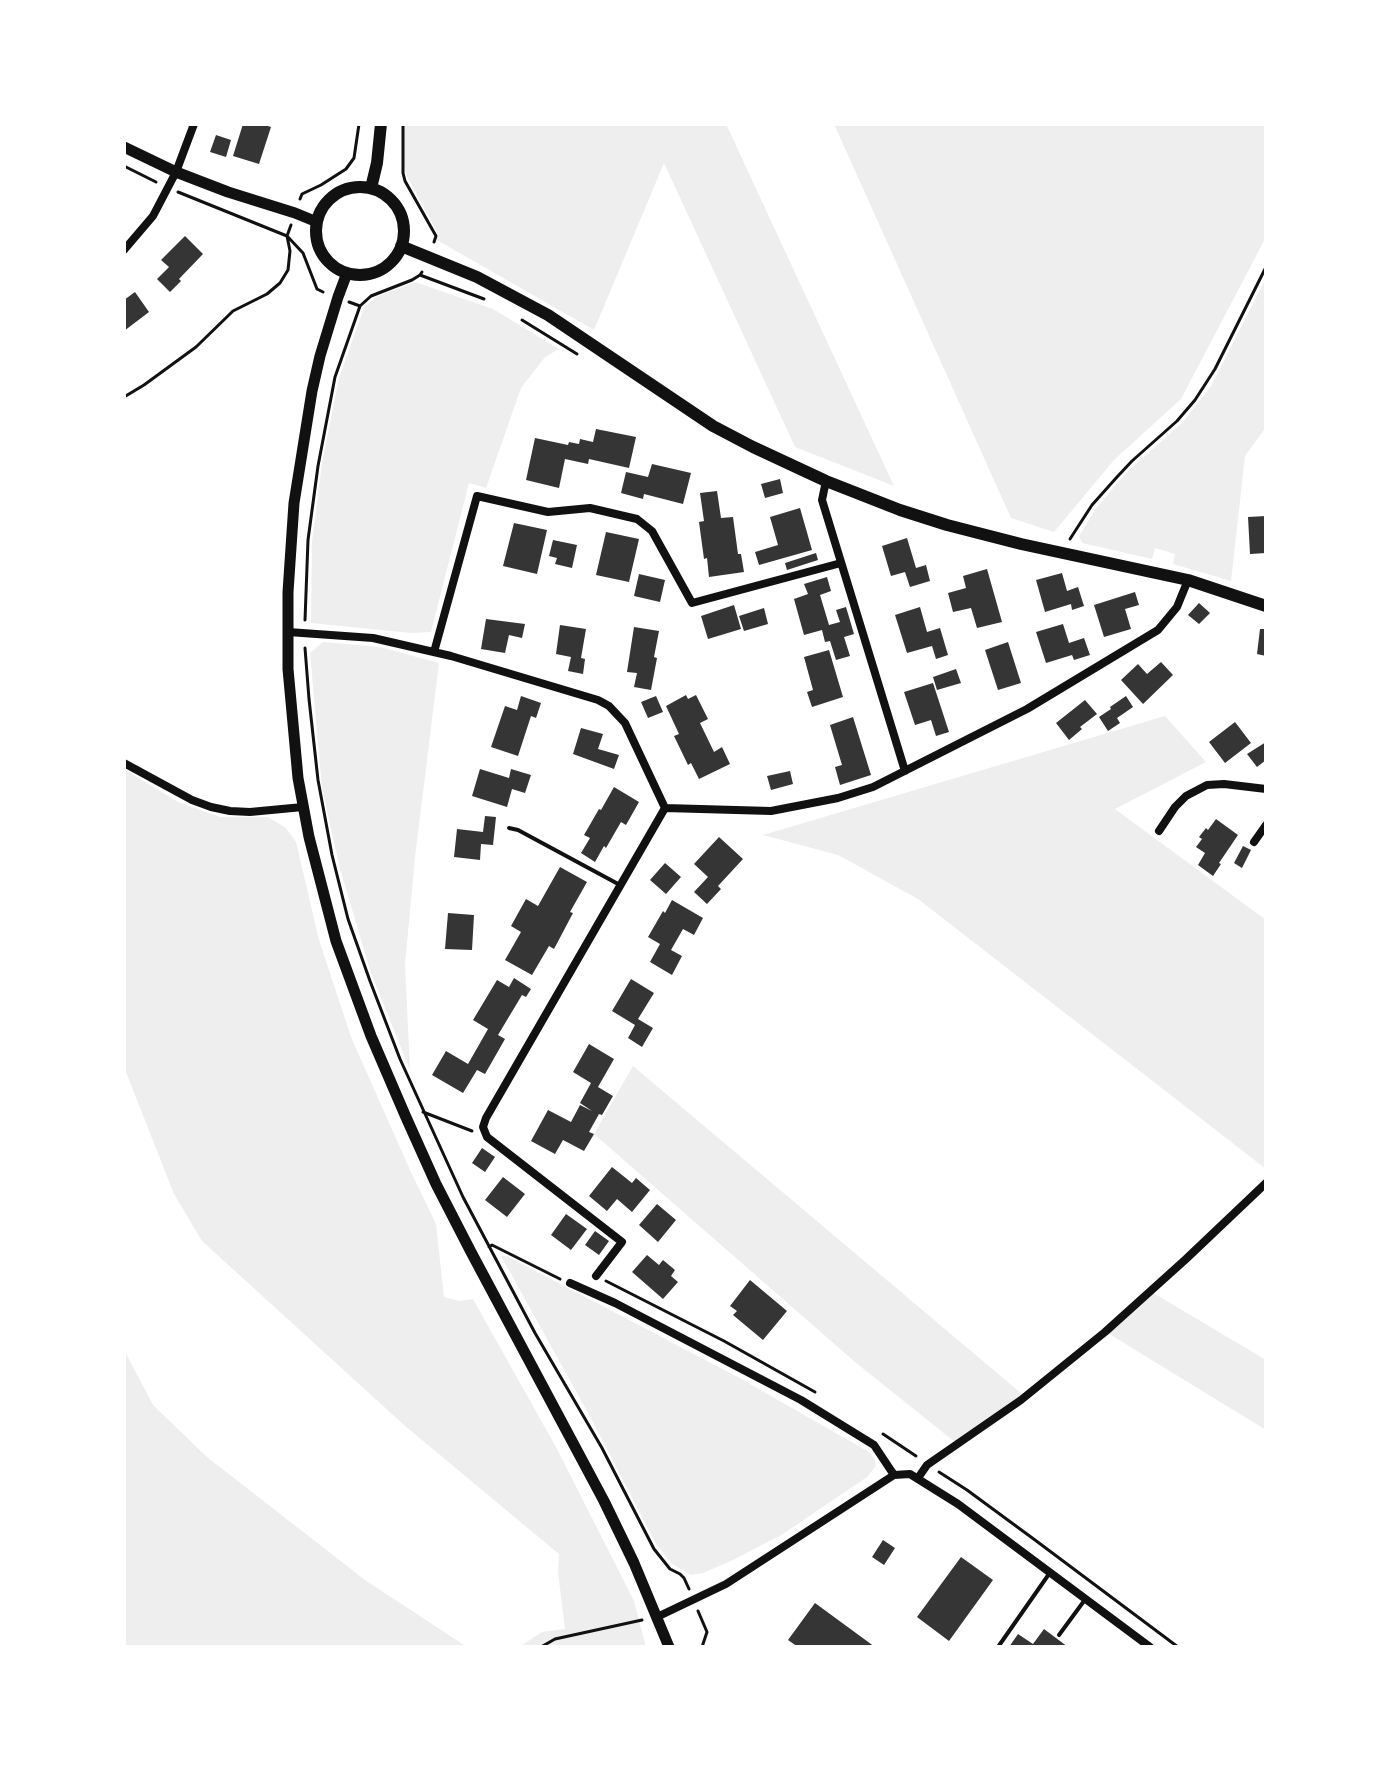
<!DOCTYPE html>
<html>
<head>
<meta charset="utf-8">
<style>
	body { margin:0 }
	#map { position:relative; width:1390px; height:1771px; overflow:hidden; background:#fff; font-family:"Nunito Sans",sans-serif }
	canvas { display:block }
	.frame { position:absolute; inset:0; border:126px solid #fff; pointer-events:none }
</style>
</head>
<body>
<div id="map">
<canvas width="1390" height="1771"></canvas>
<div class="frame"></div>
</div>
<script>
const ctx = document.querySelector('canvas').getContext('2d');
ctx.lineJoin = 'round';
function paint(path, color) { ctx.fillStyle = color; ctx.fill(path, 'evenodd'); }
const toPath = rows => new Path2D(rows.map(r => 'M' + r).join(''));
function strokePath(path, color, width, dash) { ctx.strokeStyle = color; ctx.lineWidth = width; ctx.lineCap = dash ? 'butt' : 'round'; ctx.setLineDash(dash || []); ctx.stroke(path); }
paint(toPath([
	[403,124,726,124,894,486,795,447,664,163,594,330,435,239,437,232,403,169],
	[834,124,1266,124,1266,237,1181,399,1114,460,1054,532,1011,518],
	[1266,278,1266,427,1245,456,1231,581,1173,564,1175,554,1155,548,1152,559,1082,543,1079,536,1097,507,1127,472,1183,422,1211,386],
	[415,282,493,309,559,349,545,357,521,388,486,488,469,483,431,632,411,633,311,623,312,542,322,463,339,378,364,308,376,297],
	[323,642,380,647,439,663,415,857,405,964,410,1070,371,973,340,869,322,788,310,653],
	[1165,716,1206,762,1115,809,1266,920,1266,1169,918,899,838,855,763,835],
	[124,769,178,802,220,817,268,817,286,828,296,842,319,940,351,1037,410,1170,436,1224,444,1297,459,1301,473,1299,557,1449,634,1601,646,1647,519,1647,542,1632,565,1629,558,1572,559,1554,404,1425,202,1241,174,1194,124,1067],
	[633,1066,1022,1394,955,1442,855,1362,594,1134],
	[501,1256,507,1256,736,1376,869,1452,875,1459,876,1466,867,1477,783,1534,733,1560,703,1573,691,1575,671,1563,655,1542,593,1422],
	[1150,1291,1266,1360,1266,1430,1106,1332],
	[124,1350,153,1405,207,1457,365,1580,467,1647,124,1647]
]), '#eee');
paint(toPath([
	[243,124,261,124,271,127,259,164,233,156],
	[216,135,231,140,226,157,210,152],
	[185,236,203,254,179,279,181,281,170,292,157,279,169,267,161,260],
	[135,292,149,312,124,331,124,300],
	[596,429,636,437,629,468,589,459,588,464,565,459,559,488,526,480,535,438,568,445,569,442,579,444,580,439,593,442],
	[652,464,691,473,683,504,644,494,643,499,621,493,626,472,648,477],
	[780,479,783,493,765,498,761,484],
	[717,491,721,518,733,517,738,554,741,554,744,572,709,577,707,558,704,559,699,522,704,521,700,493],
	[800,508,812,550,759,565,755,552,778,545,770,517],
	[1266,516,1266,553,1250,554,1248,517],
	[514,523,547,530,537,574,503,566],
	[606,532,639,539,629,582,596,575],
	[907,538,916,568,926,565,930,581,910,587,905,572,891,576,882,546],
	[553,540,577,545,572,568,555,564,557,558,549,556],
	[816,553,818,560,787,570,785,563],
	[987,569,1002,622,977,628,971,608,953,612,948,593,966,588,963,576],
	[1062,573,1067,591,1078,587,1084,606,1072,610,1071,604,1045,612,1036,580],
	[639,574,665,580,660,602,634,596],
	[827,577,831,591,820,595,829,625,840,622,836,610,846,607,854,634,844,637,850,656,836,660,830,641,825,642,822,630,804,635,794,599,808,594,804,584],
	[1135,592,1139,605,1125,609,1131,629,1104,637,1094,605],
	[1199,603,1210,613,1199,624,1188,615],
	[734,605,741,629,708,639,701,616],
	[920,607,927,632,940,628,948,655,936,659,932,646,907,653,895,615],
	[764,608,768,624,744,631,739,616],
	[486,619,525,624,522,638,509,635,505,653,481,649],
	[1063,624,1069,643,1084,638,1090,655,1074,660,1072,655,1046,663,1036,632],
	[560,625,586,629,581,658,585,659,583,674,568,671,571,657,556,654],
	[634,627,659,631,654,657,657,658,651,690,634,687,637,673,627,672],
	[1260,629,1266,629,1266,656,1257,654],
	[1008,642,1021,683,998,690,985,650],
	[829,650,843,697,812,707,807,692,813,690,804,657],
	[1161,662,1173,675,1143,704,1121,680,1138,664,1147,674],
	[956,669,961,683,937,690,933,677],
	[933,683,949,732,936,736,931,720,915,725,904,692],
	[686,695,688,699,696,695,708,719,700,723,714,752,722,747,730,764,699,779,691,763,688,765,674,736,679,734,666,706],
	[521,696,541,703,536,718,531,716,518,756,491,747,505,706,517,710],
	[656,696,663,712,648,718,641,702],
	[1126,696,1133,707,1117,718,1120,723,1108,731,1099,717,1111,709,1110,707],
	[1085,700,1097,714,1080,727,1082,729,1069,740,1056,723],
	[853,717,871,775,840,785,835,767,842,765,830,725],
	[1235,722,1251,743,1225,763,1209,742],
	[581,728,603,734,598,749,619,755,614,769,573,754],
	[1266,742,1266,760,1257,767,1247,754],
	[480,769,509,778,511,769,531,775,525,793,512,789,507,807,472,796],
	[790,771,793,784,771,790,767,776],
	[614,787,639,802,626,825,621,822,606,848,604,846,595,862,581,853,590,838,584,835,599,809,601,810],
	[485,816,496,817,493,845,481,844,480,860,454,857,457,829,483,832],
	[1216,819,1238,835,1219,863,1221,864,1213,876,1198,865,1205,853,1196,847,1202,839,1199,837,1206,828,1208,830],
	[719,837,743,859,718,886,721,889,707,904,694,892,708,877,694,864],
	[1243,846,1251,850,1242,868,1234,863],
	[665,863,681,877,666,894,650,880],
	[560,867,587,882,570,912,573,913,554,949,549,946,532,975,505,960,521,932,511,926,526,899,538,906],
	[672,900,703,918,694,935,683,929,671,950,682,956,672,975,650,962,660,944,648,937,663,911,665,913],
	[448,913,474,915,472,950,445,949],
	[514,978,531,989,526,997,522,995,498,1035,505,1039,485,1074,477,1070,463,1093,432,1075,446,1051,468,1064,488,1029,473,1020,497,980,509,987],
	[631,979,654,993,638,1019,653,1028,642,1047,628,1038,635,1025,612,1011],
	[589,1044,614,1059,598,1087,613,1096,602,1115,599,1114,589,1132,594,1134,584,1151,563,1140,555,1154,531,1141,548,1110,571,1122,580,1105,592,1111,580,1103,591,1083,573,1072],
	[482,1148,495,1157,485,1172,472,1163],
	[612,1167,632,1183,636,1178,650,1190,632,1212,617,1199,607,1211,589,1196],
	[503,1177,525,1194,507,1217,485,1200],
	[657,1204,676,1220,658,1242,639,1225],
	[566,1214,587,1229,571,1250,551,1235],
	[595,1231,609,1241,599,1255,585,1245],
	[647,1255,659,1265,663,1260,675,1270,671,1276,678,1282,663,1299,632,1272],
	[750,1280,787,1311,763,1340,733,1315,737,1311,730,1306],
	[883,1540,895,1548,884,1565,872,1557],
	[961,1557,993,1580,949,1641,917,1617],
	[815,1603,875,1647,798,1647,788,1640],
	[1044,1629,1068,1647,1009,1647,1018,1634,1033,1644]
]), '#353535');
strokePath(toPath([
	[403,124,403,173,405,181,436,236,434,242],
	[124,166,156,182],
	[300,199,302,194,321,185,346,169,354,158,359,124],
	[291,225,287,236,303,253,317,289,323,292],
	[420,275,484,299],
	[349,302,360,306,371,296,412,280,420,275,422,272],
	[522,320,577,354],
	[124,397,144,385,196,347,233,311,267,294,280,283,288,270,290,251,287,236,178,192],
	[1070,539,1092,505,1117,477,1132,461,1177,421,1195,400,1215,369,1266,267],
	[305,620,308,540,318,466,335,377,360,306],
	[305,648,309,699,318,780,332,855,348,919,370,981,400,1059,463,1197,535,1333,602,1448,654,1549,670,1569,680,1574,684,1578,689,1589],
	[423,1112,472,1131],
	[489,1247,492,1245,560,1279],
	[606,1281,724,1341,815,1392],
	[883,1434,916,1456],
	[939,1472,967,1490,1035,1540,1178,1647],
	[698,1611,707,1632,702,1647],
	[541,1647,555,1639,642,1620]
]), '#111', 3);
strokePath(toPath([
	[509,828,518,830,620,885],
	[1059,1635,1084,1601],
	[998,1647,1049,1574]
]), '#111', 4);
strokePath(toPath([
	[124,250,153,216,176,172,194,124],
	[826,481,822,500,905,771],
	[288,632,373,638,451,656,598,700,609,706,625,723,665,808,771,811,838,798,873,787,1027,709,1158,630,1177,607,1188,580],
	[434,652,477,496,548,512,590,508,637,519,652,531,692,603,841,563],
	[124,763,192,800,211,807,230,811,250,812,303,807],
	[1159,831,1175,807,1186,796,1207,785,1224,784,1266,789],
	[1254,842,1266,825],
	[596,1276,622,1242,487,1137,483,1127,486,1118,665,808],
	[570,1283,615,1303,801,1400,874,1445,894,1475],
	[918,1478,927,1465,1021,1400,1105,1332,1186,1259,1266,1183],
	[657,1617,726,1584,894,1475,910,1474,958,1504,1150,1647]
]), '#111', 8);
strokePath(toPath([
	[124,147,176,172,228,192,295,213,317,222],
	[347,273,338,297,320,356,312,391,294,503,288,592,288,669,298,778,309,837,336,941,371,1036,405,1115,436,1184,471,1252,604,1501,634,1563,669,1647]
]), '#111', 11);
strokePath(toPath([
	'316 231a44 44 0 1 1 88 0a44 44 0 1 1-88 0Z',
	[371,188,377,163,381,124],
	[401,246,477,277,548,315,713,426,753,447,826,481,900,510,947,525,1021,544,1188,580,1266,606]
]), '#111', 12);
</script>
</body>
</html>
